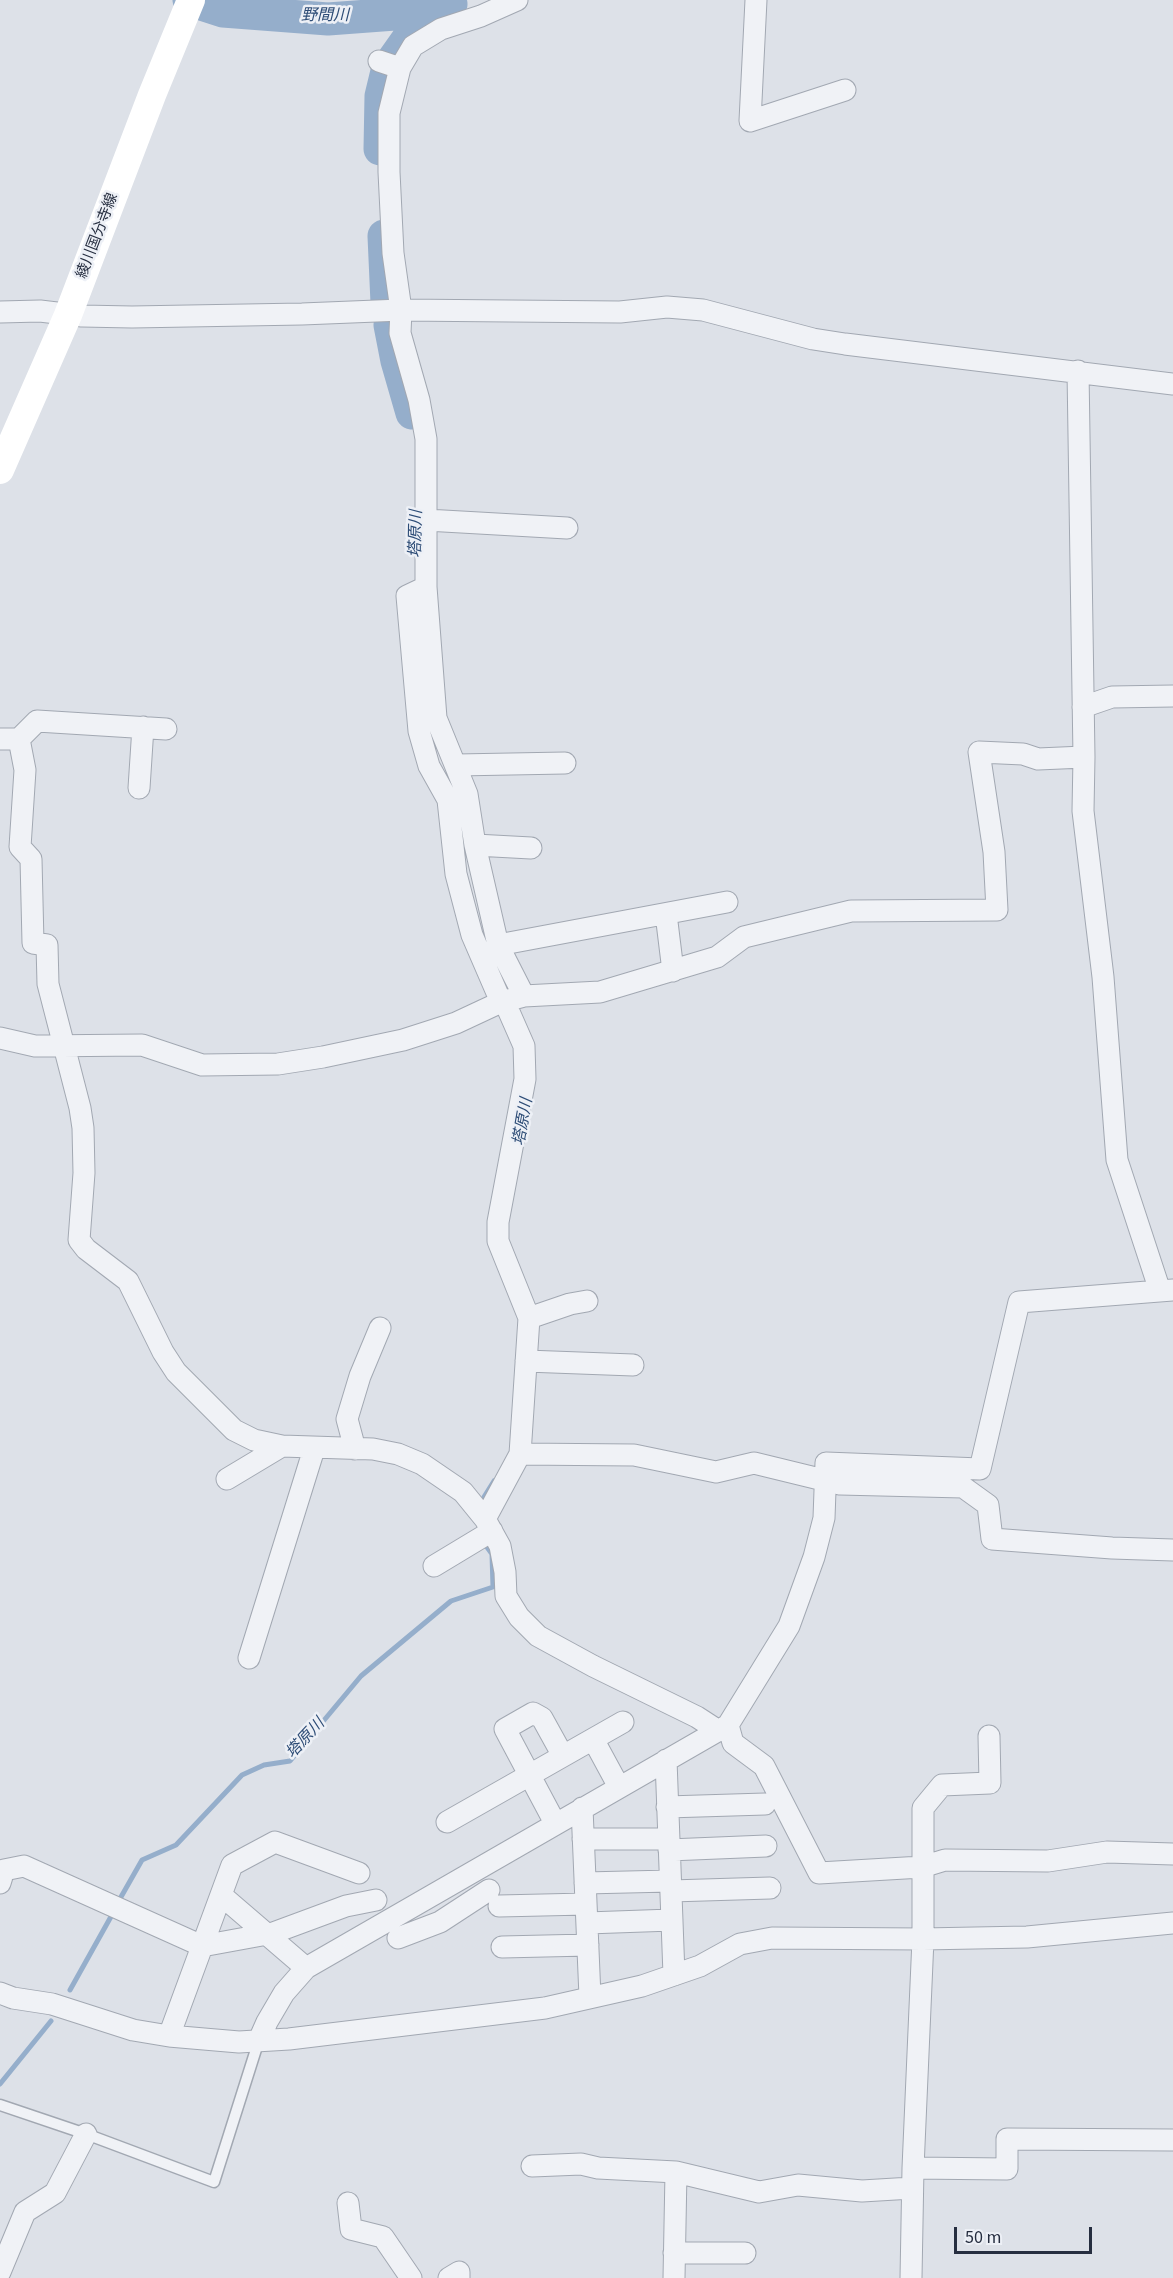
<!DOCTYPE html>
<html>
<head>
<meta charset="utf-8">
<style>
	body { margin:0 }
	#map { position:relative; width:1173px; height:2278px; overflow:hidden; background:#dde1e8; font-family:"Source Sans 3",sans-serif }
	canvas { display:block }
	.scale { position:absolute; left:954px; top:2227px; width:138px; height:27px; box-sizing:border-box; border:3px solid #262e40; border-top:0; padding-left:8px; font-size:18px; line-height:21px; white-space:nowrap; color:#262e40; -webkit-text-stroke:4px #edf0f6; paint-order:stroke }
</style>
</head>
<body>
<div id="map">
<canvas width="1173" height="2278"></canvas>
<div class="scale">50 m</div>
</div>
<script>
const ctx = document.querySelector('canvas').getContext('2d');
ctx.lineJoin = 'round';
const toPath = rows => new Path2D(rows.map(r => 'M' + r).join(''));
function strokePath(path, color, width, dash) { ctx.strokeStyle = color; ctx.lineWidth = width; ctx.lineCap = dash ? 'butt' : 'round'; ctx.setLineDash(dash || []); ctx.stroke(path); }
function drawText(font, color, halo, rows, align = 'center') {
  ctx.font = font + ' "Source Sans 3","Noto Sans JP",sans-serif'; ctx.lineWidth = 5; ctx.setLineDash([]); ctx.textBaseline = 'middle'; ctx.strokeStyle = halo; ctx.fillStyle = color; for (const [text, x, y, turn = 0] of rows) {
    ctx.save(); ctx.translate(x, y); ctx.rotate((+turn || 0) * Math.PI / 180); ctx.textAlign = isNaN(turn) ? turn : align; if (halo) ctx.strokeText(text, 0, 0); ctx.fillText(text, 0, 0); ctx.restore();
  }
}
strokePath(toPath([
	[484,1497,494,1481],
	[117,1904,142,1860,176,1845,242,1775,264,1765,290,1761,361,1676,451,1601,493,1587,492,1554,484,1543],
	[70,1990,113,1913],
	[0,2084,51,2021]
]), '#95aecb', 5);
strokePath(toPath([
	[189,0,223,11,328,19,395,14,442,7],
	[380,149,381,96,388,67,417,26,451,4],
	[384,236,387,303],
	[390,325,397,361,412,413]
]), '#95aecb', 33);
const service = toPath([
	[0,2105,86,2134,214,2182,259,2040]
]);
const minor = toPath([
	[756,0,750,121,845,90],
	[379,61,400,68],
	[0,312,40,311,82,316,132,317,302,314,401,310,620,312,667,307,703,310,813,339,845,344,1173,384],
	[426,520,567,528],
	[426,587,436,718,467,794,475,845,498,945,524,996],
	[1083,707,1112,697,1173,696],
	[0,739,19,739,37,721,166,729],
	[19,739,25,770,20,847,31,859,33,943,47,945,48,984,80,1108,83,1128,84,1173,79,1240,86,1249,128,1281,163,1352,176,1372,234,1430,254,1440,282,1446,373,1449,398,1454,422,1464,463,1492,485,1519,500,1546,505,1572,506,1596,519,1617,538,1636,593,1666,697,1717,717,1730],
	[1084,757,1083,811,1103,977,1117,1160,1160,1291],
	[457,765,565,763],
	[139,788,143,727],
	[475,845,531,848],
	[666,914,673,971],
	[498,945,727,902],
	[0,1038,35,1046,142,1045,202,1065,278,1064,323,1057,403,1040,456,1023,501,1002,524,996,600,992,717,957,744,937,851,911,997,910,994,852,979,752,1023,754,1038,759,1084,757,1078,371],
	[529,1318,570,1304,587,1301],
	[526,1361,633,1365],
	[355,1449,347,1419,360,1376,380,1328],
	[520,1454,634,1455,716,1472,754,1463,840,1484,963,1487,988,1505,992,1539,1112,1548,1173,1550],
	[227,1479,282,1446],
	[485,1519,520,1454,529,1318,498,1241,498,1222,525,1079,524,1046,506,1005,501,1002,472,935,456,874,448,800,429,766,419,731,407,596,426,587,426,439,419,400,400,333,401,310,393,253,389,172,389,113,400,68,413,46,441,29,481,16,517,0],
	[434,1566,492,1531],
	[249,1658,314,1449],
	[728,1725,733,1743,764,1766,819,1873,922,1867,945,1860,1048,1861,1107,1852,1173,1854],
	[593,1739,619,1787],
	[666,1760,674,1975],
	[667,1807,765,1804],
	[582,1808,590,1997],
	[447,1822,623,1722],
	[555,1823,505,1729,533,1713,542,1718,563,1756],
	[583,1839,669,1839],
	[669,1850,766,1846],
	[0,1883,4,1870,24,1866,202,1946,273,1933,346,1906,376,1900],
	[585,1883,670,1881],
	[671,1891,770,1888],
	[221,1895,306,1968],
	[499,1906,586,1904],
	[587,1923,672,1920],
	[398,1938,440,1922,489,1890],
	[502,1947,588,1945],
	[0,1993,13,1998,52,2004,133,2030,169,2036,239,2042,289,2039,545,2008,642,1986,700,1966,740,1944,772,1938,923,1939,1027,1937,1173,1923],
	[169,2036,232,1865,275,1842,359,1873],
	[259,2040,267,2022,284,1993,306,1968,728,1725,789,1626,814,1557,824,1518,826,1463,980,1469,1019,1302,1173,1290],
	[532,2166,581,2164,598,2168,676,2172,759,2192,798,2185,862,2191,912,2188],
	[913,2168,1007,2169,1007,2139,1173,2140],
	[348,2203,351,2229,383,2237,411,2278],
	[674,2253,745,2253],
	[0,2272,25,2212,55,2193,86,2134],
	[449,2278,459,2272,459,2278],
	[674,2278,676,2172],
	[911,2278,913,2168,923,1939,923,1808,942,1785,990,1783,989,1736]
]);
strokePath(service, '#a2a8b2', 13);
strokePath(minor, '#a2a8b2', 23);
strokePath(service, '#f0f2f6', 10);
strokePath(minor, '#f0f2f6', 21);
strokePath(toPath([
	[0,470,68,315,152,95,191,0]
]), '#fff', 28);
drawText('15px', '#262e40', '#edf0f6', [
	["綾川国分寺線",98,236,-69]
]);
drawText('italic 16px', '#2d4c76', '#edf0f6', [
	["野間川",325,16],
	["塔原川",417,534,-89],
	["塔原川",524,1122,-80],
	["塔原川",306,1739,-47]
]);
</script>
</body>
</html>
